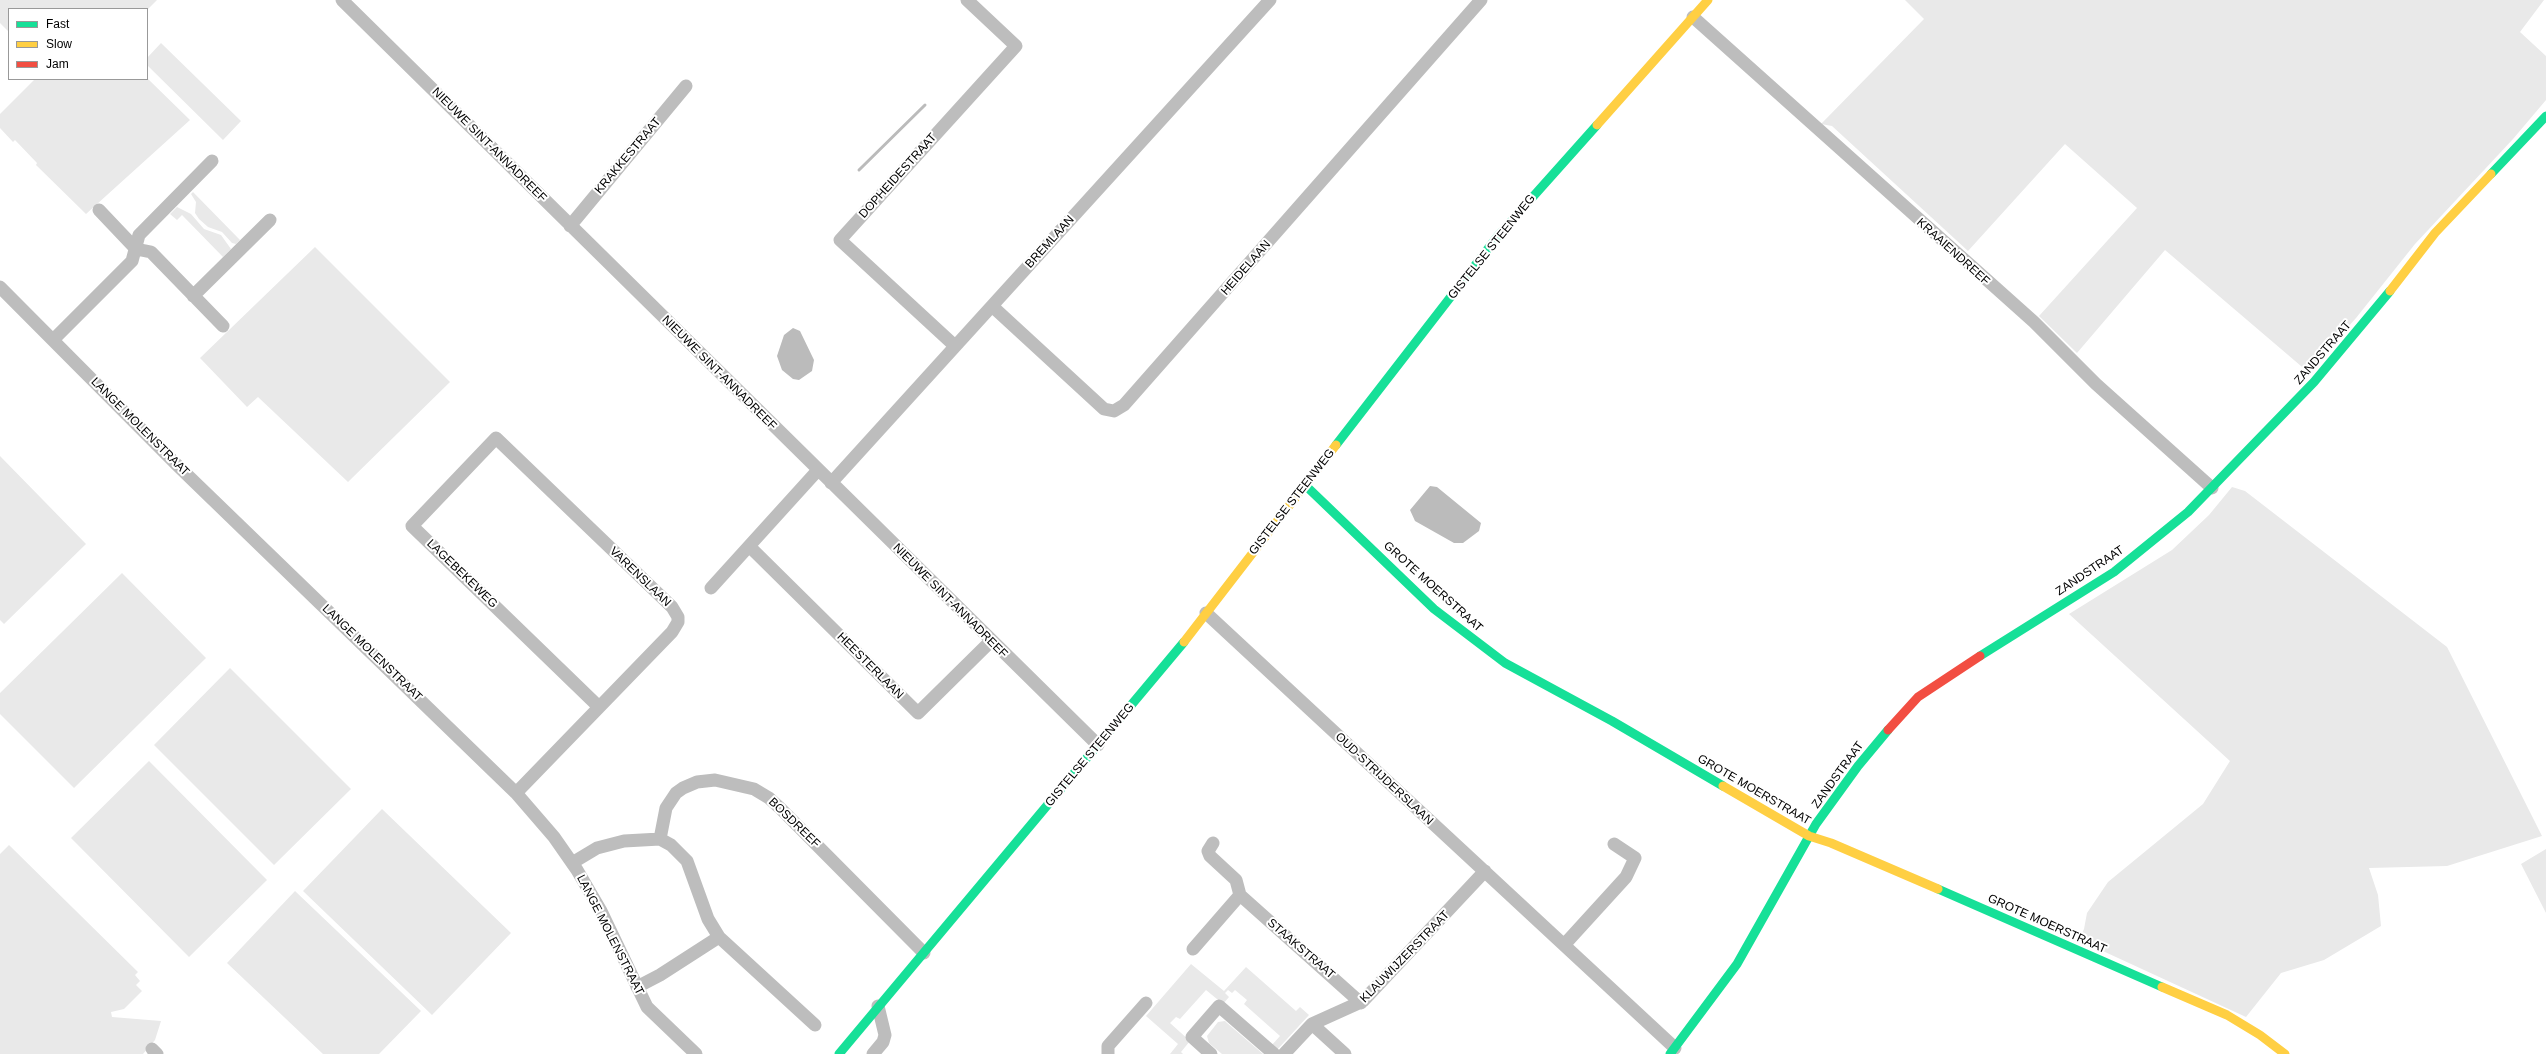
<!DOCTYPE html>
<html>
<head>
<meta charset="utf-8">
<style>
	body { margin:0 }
	#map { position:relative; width:2546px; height:1054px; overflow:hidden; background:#fff; font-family:Helvetica,sans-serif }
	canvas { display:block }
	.legend { position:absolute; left:8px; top:8px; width:140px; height:72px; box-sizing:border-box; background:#fff; border:1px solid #999; margin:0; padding:5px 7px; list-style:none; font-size:12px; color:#000 }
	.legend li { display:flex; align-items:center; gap:8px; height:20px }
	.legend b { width:20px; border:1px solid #999 }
</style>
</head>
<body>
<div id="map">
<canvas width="2546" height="1054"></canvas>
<ul class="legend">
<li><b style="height:5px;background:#16e098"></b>Fast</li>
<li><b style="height:5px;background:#ffcf43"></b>Slow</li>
<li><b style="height:5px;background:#f24e42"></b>Jam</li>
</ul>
</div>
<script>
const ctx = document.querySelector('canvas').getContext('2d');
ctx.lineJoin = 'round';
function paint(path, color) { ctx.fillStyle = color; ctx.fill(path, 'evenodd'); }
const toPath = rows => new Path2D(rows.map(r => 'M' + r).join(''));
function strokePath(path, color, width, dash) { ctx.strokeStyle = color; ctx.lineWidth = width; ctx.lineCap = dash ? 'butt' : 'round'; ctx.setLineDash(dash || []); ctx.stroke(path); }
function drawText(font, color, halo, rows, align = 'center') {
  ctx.font = font + ' Helvetica,sans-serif'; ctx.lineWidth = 4; ctx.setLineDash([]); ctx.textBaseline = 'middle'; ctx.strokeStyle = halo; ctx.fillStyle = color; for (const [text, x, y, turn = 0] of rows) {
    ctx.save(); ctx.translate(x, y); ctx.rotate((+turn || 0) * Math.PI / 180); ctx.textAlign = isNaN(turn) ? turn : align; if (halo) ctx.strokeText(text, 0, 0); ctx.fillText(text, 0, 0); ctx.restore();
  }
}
paint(toPath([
	[0,0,157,0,147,10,9,9,9,32,0,23],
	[1905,0,2544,0,2520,32,2546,56,2546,100,2513,139,2415,244,2356,318,2308,372,2165,250,2077,353,2039,316,2137,208,2065,144,1968,251,1832,126,1821,124,1924,19],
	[161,43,241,121,223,140,147,65,147,58],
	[147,78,190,120,86,214,36,165,37,163,15,140,13,142,0,128,0,114,35,79],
	[193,192,240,240,236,244,232,243,222,232,208,227,199,219,195,213,196,202,191,194],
	[177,207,191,214,204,229,221,235,231,249,223,257,182,215,177,220,170,214],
	[315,247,450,382,348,482,258,397,247,407,200,358],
	[0,456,86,544,4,624,0,620],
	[2232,487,2245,491,2447,647,2542,836,2447,866,2369,868,2378,895,2381,926,2324,960,2281,973,2246,1017,2079,940,2084,929,2087,913,2108,882,2203,804,2230,761,2069,614,2172,550,2209,515],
	[122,573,206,658,74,788,0,714,0,693],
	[230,668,351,789,274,865,154,745],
	[149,761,267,880,189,957,71,838],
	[382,809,511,933,432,1015,303,891],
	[9,845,138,972,135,975,140,981,136,985,142,991,124,1009,111,1012,112,1017,161,1021,155,1040,143,1054,0,1054,0,854],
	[2546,849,2546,913,2521,864],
	[295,891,421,1011,379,1054,323,1054,227,963],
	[1191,964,1224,991,1246,967,1296,1011,1300,1007,1309,1015,1276,1051,1271,1046,1280,1036,1244,1004,1247,1000,1235,990,1232,993,1228,990,1225,993,1229,997,1223,1004,1206,990,1180,1019,1176,1017,1170,1023,1190,1041,1181,1052,1183,1054,1170,1054,1178,1044,1146,1016],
	[1225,1021,1227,1023,1263,1054,1222,1054,1209,1043,1207,1036,1218,1022]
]), '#e9e9e9');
paint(toPath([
	[793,328,800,331,814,360,812,371,799,380,793,379,782,370,777,356,784,335],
	[1430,486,1437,487,1481,523,1479,531,1463,543,1454,543,1415,521,1410,510]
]), '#bbb');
strokePath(toPath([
	[859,170,925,105]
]), '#bbb', 3);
strokePath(toPath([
	[342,0,1098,745],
	[1693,17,2034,322,2096,384,2212,488],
	[99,210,136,249,151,252,223,326],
	[570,226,686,86],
	[0,287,178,466,516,793,554,837,577,870,601,911,647,1007,696,1054],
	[193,296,270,220],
	[992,306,1104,409,1114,411,1124,405,1481,0],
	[53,340,132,261,139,235,212,161],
	[955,346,840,240,1016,46,967,0],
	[831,483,1270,0],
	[750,547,918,713,991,641],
	[711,588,818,470],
	[1206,613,1675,1048],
	[516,793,672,632,678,622,678,617,672,607,496,438,412,526,599,707],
	[660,839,666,808,676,793,683,788,697,782,715,780,754,789,769,798,781,809,924,953],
	[1213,843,1208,851,1210,856,1236,880,1240,895,1361,1003],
	[572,863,597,848,624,841,660,839,671,845,687,861,708,919,719,937,815,1025],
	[1564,945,1626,877,1635,858,1614,844],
	[1193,949,1240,895],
	[637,987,660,975,719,937],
	[1312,1024,1345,1054],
	[152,1049,157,1054],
	[873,1054,883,1042,885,1035,878,1006],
	[1108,1054,1108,1046,1146,1003],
	[1211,1054,1192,1037,1219,1006,1274,1054],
	[1284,1054,1312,1024,1363,1001,1485,871]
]), '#bdbdbd', 13);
strokePath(toPath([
	[2491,174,2546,116],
	[1336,445,1497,237,1597,125],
	[1305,485,1434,609,1505,663,1612,721,1723,786],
	[1980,656,2114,572,2188,512,2314,382,2390,291],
	[1938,889,2162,987],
	[839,1054,1184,642],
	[1670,1054,1737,964,1816,824,1858,766,1888,730]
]), '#16e098', 9);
strokePath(toPath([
	[1597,125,1708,0],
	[2390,291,2435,233,2491,174],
	[1184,642,1336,445],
	[1723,786,1809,836,1831,843,1938,889],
	[2162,987,2227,1015,2260,1035,2285,1054]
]), '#ffcf43', 9);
strokePath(toPath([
	[1888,730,1918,697,1980,656]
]), '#f24e42', 9);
drawText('12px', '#000', '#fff', [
	["NIEUWE SINT-ANNADREEF",489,145,45],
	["KRAKKESTRAAT",628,156,-50],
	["DOPHEIDESTRAAT",898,176,-48],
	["BREMLAAN",1050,242,-48],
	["GISTELSE STEENWEG",1492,247,-51],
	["KRAAIENDREEF",1953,252,42],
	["HEIDELAAN",1246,268,-49],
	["ZANDSTRAAT",2323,353,-49],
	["NIEUWE SINT-ANNADREEF",719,373,45],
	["LANGE MOLENSTRAAT",140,427,45],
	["GISTELSE STEENWEG",1292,502,-52],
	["ZANDSTRAAT",2090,571,-34],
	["LAGEBEKEWEG",462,574,44],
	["VARENSLAAN",640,577,44],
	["GROTE MOERSTRAAT",1433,587,42],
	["NIEUWE SINT-ANNADREEF",950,601,45],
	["LANGE MOLENSTRAAT",372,653,44],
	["HEESTERLAAN",870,666,45],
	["GISTELSE STEENWEG",1090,755,-50],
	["ZANDSTRAAT",1838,775,-54],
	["OUD-STRIJDERSLAAN",1384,779,43],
	["GROTE MOERSTRAAT",1754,790,30],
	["BOSDREEF",794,823,44],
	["GROTE MOERSTRAAT",2047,924,24],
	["LANGE MOLENSTRAAT",610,935,63],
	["STAAKSTRAAT",1301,949,41],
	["KLAUWIJZERSTRAAT",1405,957,-46]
]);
</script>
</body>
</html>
